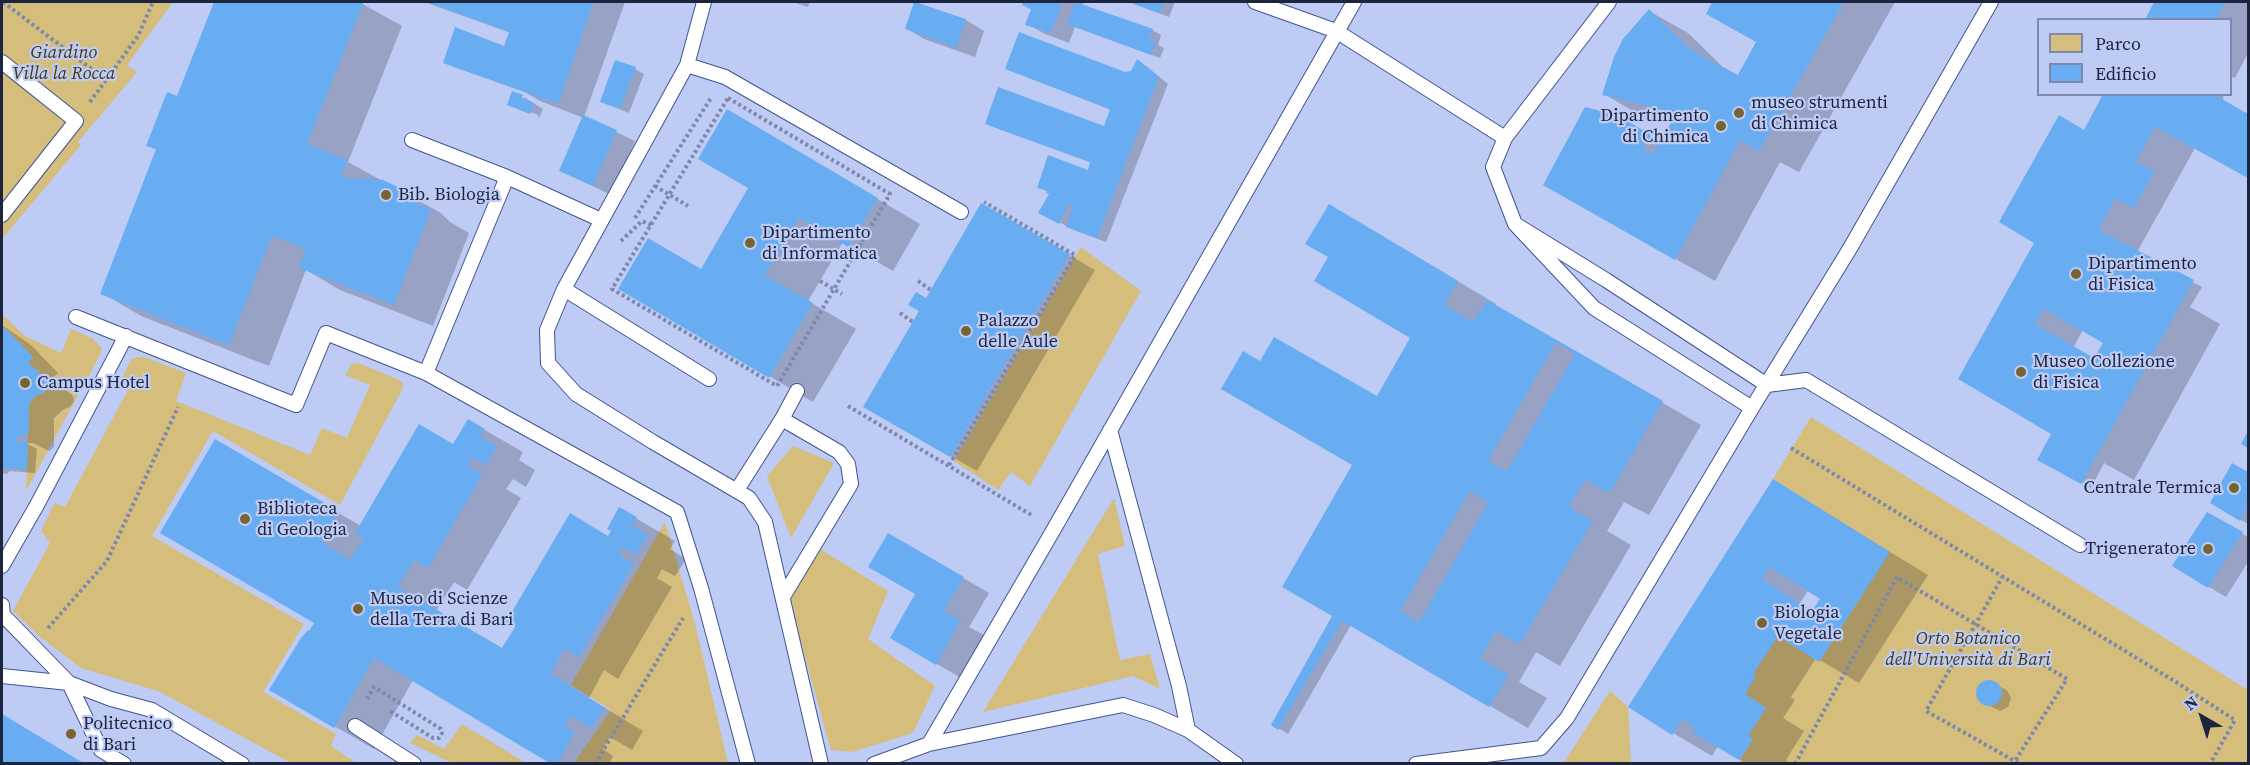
<!DOCTYPE html>
<html>
<head>
<meta charset="utf-8">
<style>
	body { margin:0 }
	#map { position:relative; width:2250px; height:765px; overflow:hidden; background:#bdcbf5; font-family:"Source Serif 4",serif }
	canvas { display:block }
	.frame { position:absolute; inset:0; border:3px solid #1c243e; pointer-events:none }
	.legend { position:absolute; left:2037px; top:18px; width:195px; height:78px; box-sizing:border-box; background:#bdcbf5; border:2px solid #7d88ac; margin:0; padding:8px 10px; list-style:none; font-size:18px; color:#1c243e }
	.legend li { display:flex; align-items:center; gap:12px; height:30px }
	.legend b { width:30px; border:2px solid #7d88ac }
	.north { position:absolute; left:2172px; top:687px; width:60px; height:60px; -webkit-text-stroke:4px #bdcbf5; paint-order:stroke; rotate:321deg; font-size:16px; font-weight:700; line-height:24px; text-align:center; color:#1c243e }
	.north::after { content:''; display:block; margin:auto; width:21px; height:27px; background:#1c243e; clip-path:polygon(50% 0,100% 100%,50% 72%,0 100%) }
</style>
</head>
<body>
<div id="map">
<canvas width="2250" height="765"></canvas>
<div class="frame"></div>
<ul class="legend">
<li><b style="height:16px;background:#d5bd7c"></b>Parco</li>
<li><b style="height:16px;background:#68adf2"></b>Edificio</li>
</ul>
<div class="north">N</div>
</div>
<script>
const ctx = document.querySelector('canvas').getContext('2d');
ctx.lineJoin = 'round';
function paint(path, color) { ctx.fillStyle = color; ctx.fill(path, 'evenodd'); }
const toPath = rows => new Path2D(rows.map(r => 'M' + r).join(''));
function strokePath(path, color, width, dash) { ctx.strokeStyle = color; ctx.lineWidth = width; ctx.lineCap = dash ? 'butt' : 'round'; ctx.setLineDash(dash || []); ctx.stroke(path); }
function drawText(font, color, halo, rows, align = 'center') {
  ctx.font = font + ' "Source Serif 4",serif'; ctx.lineWidth = 4.5; ctx.setLineDash([]); ctx.textBaseline = 'middle'; ctx.strokeStyle = halo; ctx.fillStyle = color; for (const [text, x, y, turn = 0] of rows) {
    ctx.save(); ctx.translate(x, y); ctx.rotate((+turn || 0) * Math.PI / 180); ctx.textAlign = isNaN(turn) ? turn : align; if (halo) ctx.strokeText(text, 0, 0); ctx.fillText(text, 0, 0); ctx.restore();
  }
}
paint(toPath([
	[2,2,173,2,127,65,137,72,78,142,81,145,2,239],
	[1081,247,1141,291,1030,486,1011,472,998,490,954,461],
	[2,314,25,336,61,353,71,329,92,338,101,347,101,353,26,491,29,403,37,395,44,392,48,386,48,380,28,363,33,357,5,328,2,331],
	[137,357,144,357,186,373,176,401,310,455,322,428,347,438,370,385,345,375,352,364,358,363,399,380,403,384,402,390,340,505,213,431,152,536,304,624,263,692,336,734,331,746,356,763,291,763,158,691,81,668,39,636,13,611,50,543,41,531,50,512,55,503,65,507,128,390,119,384,131,360],
	[1811,417,2248,690,2248,763,1738,764,1753,739,1748,736,1766,708,1745,694,1756,676,1753,674,1778,636,1819,662,1889,552,1773,479],
	[793,446,834,463,791,538,767,476],
	[1114,498,1125,546,1098,554,1120,660,1150,654,1160,689,1133,676,983,712],
	[665,522,695,624,728,763,574,763,611,710,571,685],
	[820,549,888,591,868,639,935,686,913,733,852,752,831,750,789,600],
	[1610,691,1628,707,1631,763,1563,764],
	[462,724,526,763,452,763,410,743,417,735,444,749]
]), '#d5bd7c');
paint(toPath([
	[215,2,359,2,402,26,348,162,441,213,450,222,469,233,433,326,340,290,306,270,269,366,141,316,102,293,157,150,148,145,178,98],
	[424,2,625,2,584,117,635,141,611,195,561,171,584,118,540,101,523,91,454,67,445,62,505,48,511,33],
	[792,2,810,2,808,7],
	[916,2,966,20,984,31,975,57,924,39,906,28],
	[1025,2,1084,2,1083,5,1152,30,1161,35,1158,45,1164,48,1160,58,1075,27,1069,43,1045,34,1027,24,1032,10,1024,5],
	[1128,2,1175,2,1169,17],
	[1714,2,1895,2,1799,172,1780,162,1715,281,1583,207,1616,117,1662,143,1672,124,1643,117,1604,94,1649,11,1688,33,1728,72,1738,77,1758,42,1708,13],
	[2156,2,2248,2,2248,53,2235,78,2230,76,2230,20,2146,20],
	[1146,66,1168,84,1106,242,1076,231,1049,217,1050,193,1039,187,1089,171,1092,163,996,128,987,123,1105,127,1111,110,1007,69,1125,73],
	[635,69,644,74,629,113,602,102],
	[2105,94,2220,94,2224,97,2222,101,2248,116,2248,177,2195,148,2137,252,2202,287,2190,307,2220,324,2134,480,2104,463,2091,488,2039,459,2066,441,1960,379,2036,243,2084,132],
	[2083,330,2105,342,2095,360,2073,348],
	[524,97,543,109,539,118,538,115,516,107,522,106],
	[728,111,920,224,893,271,843,242,808,301,856,329,813,402,620,288,701,271,750,188],
	[982,205,1095,270,977,471,865,407],
	[1369,228,1496,304,1495,306,1701,425,1649,515,1624,502,1607,531,1631,545,1560,666,1536,652,1519,682,1547,698,1528,728,1351,625,1288,734,1273,725,1334,616,1354,464,1261,363,1377,398,1412,337],
	[2,325,31,345,58,373,52,378,73,396,74,401,70,407,64,409,54,418,54,446,52,449,49,451,33,443,26,443,37,449,35,473,10,471,7,474,2,473],
	[469,421,523,452,519,460,535,470,526,487,513,479,506,489,521,498,467,590,454,582,436,611,502,650,609,537,620,509,675,541,670,549,686,559,675,576,662,569,657,578,672,587,618,679,604,670,589,698,643,731,632,750,610,737,603,749,613,756,609,764,554,764,413,680,374,749,272,690,316,623,215,441,361,526,454,446],
	[2232,465,2248,474,2248,524,2212,503],
	[1773,481,1928,575,1859,683,1816,658,1791,697,1795,700,1783,718,1804,731,1786,760,1791,764,1747,764,1718,746,1712,756,1673,733],
	[1809,589,1822,598,1814,612,1800,603],
	[2207,514,2248,537,2248,562,2226,597,2174,566],
	[889,535,989,593,969,627,986,636,963,679,892,638,917,594],
	[1989,682,2007,690,2011,698,2008,707,2000,711,1982,702,1978,694,1980,686],
	[2,716,83,764,2,764]
]), '#0003');
paint(toPath([
	[214,2,364,2,307,144,348,160,341,176,351,179,369,178,383,180,402,189,417,204,431,209,394,305,299,268,306,249,272,236,229,345,100,294,156,149,146,146,167,92,177,96],
	[427,2,594,2,558,104,443,63,455,27,504,46,509,32],
	[914,2,966,19,957,48,905,29],
	[1023,2,1062,2,1051,33,1025,25,1031,9,1022,5],
	[1075,2,1153,29,1149,39,1156,42,1151,55,1067,24],
	[1130,2,1164,2,1160,13],
	[1712,2,1844,2,1759,151,1740,141,1675,260,1543,185,1585,107,1617,115,1651,135,1643,149,1653,154,1675,116,1657,108,1602,95,1614,57,1623,39,1649,9,1691,50,1738,75,1756,42,1706,14],
	[2154,2,2226,2,2216,20,2145,20],
	[1019,32,1125,72,1131,71,1137,59,1159,77,1097,238,1066,227,1073,206,1069,204,1059,224,1038,213,1049,194,1046,193,1047,191,1037,188,1048,155,1088,170,1090,162,985,124,998,87,1104,126,1110,109,1005,69],
	[615,60,636,67,620,109,600,102],
	[512,91,523,95,522,98,534,103,530,114,507,105],
	[2103,94,2213,94,2248,114,2248,178,2155,127,2136,162,2155,171,2134,208,2115,199,2099,230,2194,280,2081,484,2037,460,2051,434,1958,379,2034,243,1999,222,2059,115,2084,130],
	[2044,309,2103,343,2094,358,2035,324],
	[727,109,878,198,848,247,799,218,765,275,813,303,769,378,618,289,648,238,701,269,748,188,698,159],
	[583,115,617,130,593,186,559,171],
	[981,203,1070,254,950,457,863,407,919,311,908,305,916,292,926,298],
	[1329,204,1458,281,1444,305,1473,322,1487,300,1663,401,1610,493,1585,480,1569,507,1593,521,1520,644,1496,631,1480,659,1509,675,1489,707,1342,621,1278,730,1271,725,1332,616,1282,587,1352,465,1221,389,1243,351,1260,361,1274,337,1377,396,1410,338,1314,281,1328,257,1305,244],
	[1556,342,1575,354,1507,471,1488,461],
	[1470,491,1488,503,1419,622,1400,611],
	[5,328,33,357,28,363,48,380,48,386,44,393,37,395,29,403,29,431,22,437,17,436,17,442,28,442,27,469,2,468,2,331],
	[468,419,485,429,480,436,497,446,486,465,473,458,468,466,483,474,428,568,414,560,398,587,502,648,515,627,506,622,570,513,608,536,611,531,607,529,619,507,637,517,632,525,648,535,636,555,623,547,619,555,634,564,579,657,564,649,551,674,605,708,592,728,571,716,565,726,575,732,557,764,551,764,374,658,334,728,269,690,301,638,308,630,309,631,314,623,160,533,215,439,340,512,321,542,350,560,364,538,355,533,419,424,453,444],
	[2248,431,2248,448,2241,444],
	[2232,463,2248,472,2248,504,2240,521,2210,503],
	[1773,479,1890,552,1819,662,1778,636,1753,674,1756,676,1745,694,1766,708,1748,736,1753,739,1739,760,1692,732,1695,728,1683,719,1672,735,1628,707],
	[1770,567,1820,599,1812,611,1762,579],
	[2207,512,2243,532,2208,588,2172,566],
	[888,533,964,577,944,611,961,620,936,665,890,638,915,594,868,567],
	'1976 693a13 13 0 1 1 26 0a13 13 0 1 1-26 0Z',
	[2,714,85,764,2,764]
]), '#68adf2');
const service = toPath([
	[1255,2,1336,31,1505,138],
	[1609,2,1505,138,1493,167,1515,224,1594,308,1752,408],
	[2,62,76,121,2,215],
	[687,65,704,2],
	[412,140,507,177,601,220],
	[1515,224,1606,280,1767,385,1806,380,2080,545],
	[564,289,709,379],
	[76,317,296,405,326,333,426,373,677,512,701,588,748,764],
	[426,373,507,177],
	[1110,430,1179,686,1188,730],
	[737,490,782,419],
	[2,566,37,505,126,336],
	[783,597,851,484,848,464,839,452,782,419,797,391],
	[2,605,3,615,69,683,111,699,152,710,242,764],
	[2,676,69,683,101,750,124,764],
	[355,726,414,764],
	[929,744,1054,529,1354,2],
	[821,764,765,522,749,498,653,442,576,394,548,363,547,330,564,289,687,65,725,77,961,212],
	[874,764,929,744,1123,705,1154,715,1188,730,1236,764],
	[1416,764,1541,748,1567,718,1752,408,1849,250,1991,2]
]);
strokePath(service, '#435490', 16);
strokePath(toPath([
	[3,2,106,80],
	[728,98,890,194,777,386,612,289,728,98],
	[90,102,138,36,153,2],
	[655,186,688,206],
	[635,218,711,98],
	[621,241,642,221,651,225],
	[820,281,842,294],
	[918,281,931,290],
	[900,313,913,322],
	[848,406,1033,516],
	[1791,448,2176,682,2235,720,2210,764],
	[949,465,1075,255,984,202],
	[2003,576,1926,711,2020,764],
	[48,628,107,561,178,407],
	[367,699,374,687,441,729,442,733,439,738,433,738,390,711],
	[595,764,683,618],
	[1795,764,1897,577,2067,679,2013,764]
]), '#7d88ac', 4, [3, 3]);
strokePath(service, '#fff', 14);
for (const [x, y, r, color] of [
	[1739,113,6,"#766533"],
	[1721,126,6,"#766533"],
	[386,195,6,"#766533"],
	[750,243,6,"#766533"],
	[2076,274,6,"#766533"],
	[966,331,6,"#766533"],
	[2021,372,6,"#766533"],
	[25,383,6,"#766533"],
	[2234,488,6,"#766533"],
	[245,519,6,"#766533"],
	[2208,549,6,"#766533"],
	[358,609,6,"#766533"],
	[1762,623,6,"#766533"],
	[71,734,6,"#766533"]
]) { const dot = new Path2D(); dot.arc(x, y, r, 0, 2 * Math.PI); ctx.fillStyle = color; ctx.fill(dot); strokePath(dot, '#bdcbf5', 2); }
drawText('italic 18px', '#47390e', '#bdcbf5', [
	["Giardino",64,53],
	["Villa la Rocca",64,74],
	["Orto Botanico",1968,639],
	["dell'Università di Bari",1968,660]
]);
drawText('18px', '#1c243e', '#bdcbf5', [
	["museo strumenti",1751,103],
	["di Chimica",1751,124],
	["Dipartimento",1709,116,"right"],
	["di Chimica",1709,137,"right"],
	["Bib. Biologia",398,195],
	["Dipartimento",762,233],
	["di Informatica",762,254],
	["Dipartimento",2088,264],
	["di Fisica",2088,285],
	["Palazzo",978,321],
	["delle Aule",978,342],
	["Museo Collezione",2033,362],
	["di Fisica",2033,383],
	["Campus Hotel",37,383],
	["Centrale Termica",2222,488,"right"],
	["Biblioteca",257,509],
	["di Geologia",257,530],
	["Trigeneratore",2196,549,"right"],
	["Museo di Scienze",370,599],
	["della Terra di Bari",370,620],
	["Biologia",1774,613],
	["Vegetale",1774,634],
	["Politecnico",83,724],
	["di Bari",83,745]
], 'left');
</script>
</body>
</html>
